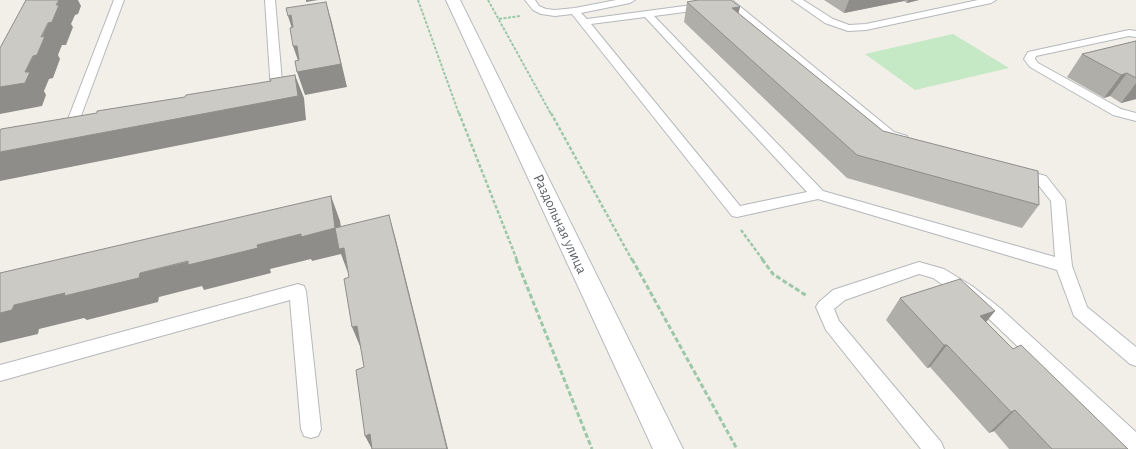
<!DOCTYPE html>
<html>
<head>
<meta charset="utf-8">
<style>
	body { margin:0 }
	canvas { display:block; background:#f1efe8 }
</style>
</head>
<body>
<canvas width="1136" height="449"></canvas>
<script>
const ctx = document.querySelector('canvas').getContext('2d');
ctx.lineJoin = 'round';
function paint(path, color) { ctx.fillStyle = color; ctx.fill(path, 'evenodd'); }
const toPath = rows => new Path2D(rows.map(r => 'M' + r).join(''));
function strokePath(path, color, width, dash) { ctx.strokeStyle = color; ctx.lineWidth = width; ctx.lineCap = dash ? 'butt' : 'round'; ctx.setLineDash(dash || []); ctx.stroke(path); }
function drawText(font, color, halo, rows, align = 'center') {
  ctx.font = font + ' "Alegreya Sans",sans-serif'; ctx.lineWidth = 3; ctx.setLineDash([]); ctx.textBaseline = 'middle'; ctx.strokeStyle = halo; ctx.fillStyle = color; for (const [text, x, y, turn = 0] of rows) {
    ctx.save(); ctx.translate(x, y); ctx.rotate((+turn || 0) * Math.PI / 180); ctx.textAlign = isNaN(turn) ? turn : align; if (halo) ctx.strokeText(text, 0, 0); ctx.fillText(text, 0, 0); ctx.restore();
  }
}
paint(toPath([
	[953,34,1009,68,915,90,865,54]
]), '#c5e8c5');
const lane = toPath([
	[114,0,124,0,75,132,74,135,64,135,63,132,114,0],
	[265,0,275,0,283,93,281,96,272,98,268,97,266,94,271,91,265,0],
	[525,0,535,0,539,6,546,9,555,10,575,8,616,0,635,0,630,3,581,13,587,19,707,3,710,4,712,6,707,9,654,16,823,191,1055,257,1051,201,1036,182,1014,176,1012,173,1014,170,1019,169,1046,176,1065,200,1072,266,1087,307,1136,347,1136,366,1130,364,1074,316,1057,270,818,199,737,217,732,216,572,14,555,16,541,14,533,10,525,0],
	[645,17,807,192,740,206,591,24,645,17],
	[721,0,732,0,894,132,907,136,908,139,907,142,902,143,884,138,721,0],
	[792,0,803,0,833,19,849,25,866,24,978,0,996,0,991,3,866,30,848,31,825,23,792,0],
	[1129,30,1136,31,1136,37,1129,36,1036,56,1035,59,1038,63,1121,109,1136,113,1136,121,1113,115,1030,67,1024,59,1028,52,1129,30],
	[919,262,944,269,972,286,1000,308,1136,432,1136,449,1125,449,988,318,960,296,933,278,919,274,845,300,834,309,839,321,941,442,944,449,921,449,826,330,816,307,819,302,833,290,919,262],
	[298,284,304,286,306,291,321,429,318,436,311,438,304,436,301,429,290,300,0,381,0,365,298,284]
]);
const secondary = toPath([
	[446,0,460,0,683,449,653,449,446,0]
]);
strokePath(lane, '#b5b8bc', 2);
strokePath(secondary, '#b6babf', 2);
strokePath(toPath([
	[418,0,459,114],
	[488,0,551,114],
	[499,19,520,16]
]), '#9cc7a9', 2, [3, 1.5]);
strokePath(toPath([
	[459,113,517,260],
	[551,113,632,260],
	[741,230,763,260]
]), '#9cc7a9', 2.5, [3.5, 2]);
strokePath(toPath([
	[516,259,592,449],
	[632,259,737,449],
	[762,259,773,274,807,296]
]), '#9cc7a9', 3, [5, 2.5]);
paint(lane, '#fff');
paint(secondary, '#fff');
paint(toPath([
	[824,0,919,0,907,3,904,1,844,13],
	[687,2,740,7,738,13,883,131,1039,205,1022,228,847,178,684,22],
	[1136,41,1136,99,1121,103,1110,96,1104,98,1067,77,1082,54],
	[900,298,995,311,986,322,1013,349,1128,449,1009,449,994,431,989,433,930,367,927,368,886,320]
]), '#afaea9');
paint(toPath([
	[59,0,78,0,81,6,78,14,75,15,71,24,73,27,66,45,62,45,58,55,60,59,53,78,49,79,44,91,46,95,42,106,0,114,0,87,25,72],
	[306,0,318,0,306,2],
	[849,0,905,0,904,1,844,13],
	[908,0,919,0,907,3],
	[326,2,332,23,347,87,305,95,297,72],
	[740,7,735,27,732,8],
	[291,15,295,38,288,16],
	[293,46,297,46,301,69],
	[1127,73,1110,96,1104,98,1121,75],
	[295,75,304,98,306,120,0,181,0,152],
	[1136,83,1136,99,1121,103,1131,90],
	[331,196,340,221,348,273,341,254,312,261,311,259,270,269,271,273,204,290,202,286,159,297,158,302,87,320,84,318,39,329,38,334,0,343,0,313,14,305,140,273,257,245],
	[389,215,396,240,448,449,447,449],
	[995,311,976,334,980,316],
	[357,326,362,351,352,327],
	[944,345,947,345,930,367,927,368],
	[1015,410,994,431,989,433,1011,412],
	[370,434,377,449,372,449,365,436]
]), '#8f8d8a');
const building = toPath([
	[26,0,59,0,56,5,59,5,52,22,48,23,41,37,45,36,37,55,33,56,25,72,30,72,25,83,0,87,0,48,26,0],
	[698,0,731,0,740,7,732,8,883,131,1038,171,1039,205,857,155,687,2,698,0],
	[326,2,341,64,297,72,295,61,299,60,297,46,293,46,290,28,293,27,291,15,288,16,286,8,326,2],
	[1136,41,1136,78,1127,73,1121,75,1082,54,1136,41],
	[295,75,298,96,0,152,0,131,1,129,97,113,97,111,185,97,186,95,271,81,270,79,295,75],
	[331,196,335,228,301,237,301,234,257,245,258,248,188,265,188,261,140,273,139,278,64,296,65,293,14,305,12,310,0,313,0,273,331,196],
	[389,215,447,449,372,449,370,434,365,436,356,370,364,367,357,326,352,327,344,279,349,277,344,248,339,249,335,228,389,215],
	[960,279,995,311,980,316,1013,349,1021,345,1128,449,1052,449,1015,410,1011,412,947,345,944,345,900,298,960,279]
]);
paint(building, '#cccac5');
strokePath(building, '#8f8d8a', 1);
drawText('15px', '#5f6368', '#fff', [
	["Раздольная улица",560,224,65]
]);
</script>
</body>
</html>
